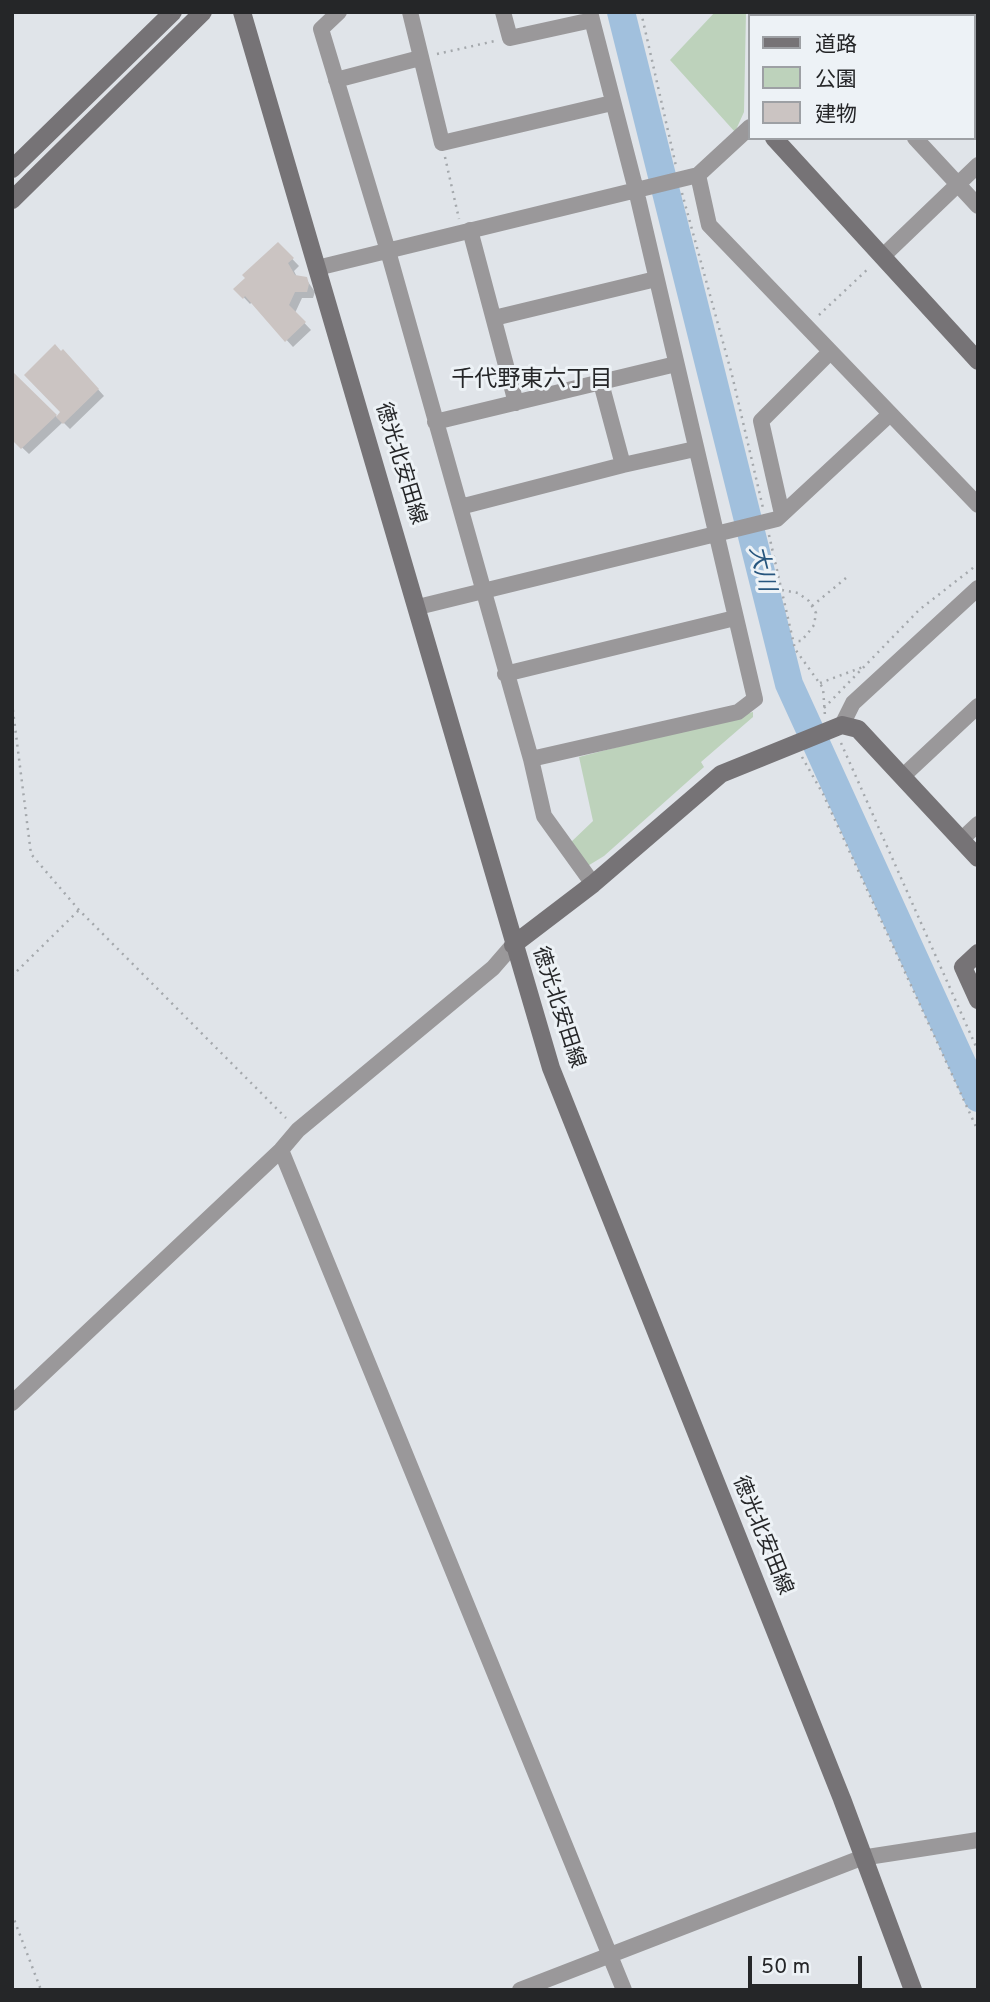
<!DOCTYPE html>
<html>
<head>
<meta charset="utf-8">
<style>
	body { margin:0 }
	#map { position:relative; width:990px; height:2002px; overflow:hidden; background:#e0e4e9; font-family:Overpass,"Noto Sans JP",sans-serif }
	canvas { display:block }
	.frame { position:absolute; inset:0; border:14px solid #252628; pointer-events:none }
	.legend { position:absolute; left:748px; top:14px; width:228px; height:126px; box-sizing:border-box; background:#edf2f6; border:2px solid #9da0a4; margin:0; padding:9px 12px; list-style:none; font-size:21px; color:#252628 }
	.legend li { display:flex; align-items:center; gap:14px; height:35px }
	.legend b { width:35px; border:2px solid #9da0a4 }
	.scale { position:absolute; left:748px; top:1956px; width:114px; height:32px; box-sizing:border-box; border:4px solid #252628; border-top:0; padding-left:9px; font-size:21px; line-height:24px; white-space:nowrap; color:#252628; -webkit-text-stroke:5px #edf2f6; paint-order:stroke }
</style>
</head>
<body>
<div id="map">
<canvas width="990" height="2002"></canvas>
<div class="frame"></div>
<ul class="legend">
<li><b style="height:9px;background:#767376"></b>道路</li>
<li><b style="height:19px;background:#bdd2bb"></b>公園</li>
<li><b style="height:19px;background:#cbc4c2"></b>建物</li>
</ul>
<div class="scale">50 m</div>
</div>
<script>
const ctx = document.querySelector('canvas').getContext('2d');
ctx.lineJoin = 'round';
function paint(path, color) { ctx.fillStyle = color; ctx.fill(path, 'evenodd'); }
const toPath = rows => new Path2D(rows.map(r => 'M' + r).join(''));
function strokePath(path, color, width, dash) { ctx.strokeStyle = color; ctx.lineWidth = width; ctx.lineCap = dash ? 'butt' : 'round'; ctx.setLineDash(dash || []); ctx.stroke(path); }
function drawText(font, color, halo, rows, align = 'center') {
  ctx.font = font + ' Overpass,"Noto Sans JP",sans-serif'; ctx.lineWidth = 6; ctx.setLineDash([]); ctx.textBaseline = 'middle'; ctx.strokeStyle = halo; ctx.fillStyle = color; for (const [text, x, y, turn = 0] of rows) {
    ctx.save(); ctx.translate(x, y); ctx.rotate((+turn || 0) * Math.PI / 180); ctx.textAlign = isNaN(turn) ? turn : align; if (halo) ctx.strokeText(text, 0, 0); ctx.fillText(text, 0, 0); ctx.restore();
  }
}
paint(toPath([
	[715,12,746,12,744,112,735,132,670,60],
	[753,712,753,717,701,762,704,767,604,856,586,867,569,844,593,821,579,757]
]), '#bdd2bb');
paint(toPath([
	[278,244,299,266,294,271,297,277,306,279,315,292,313,298,302,298,295,313,311,330,293,347,252,302,250,304,236,289],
	[70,358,104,396,70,429,63,422,29,454,12,438,12,373,58,418,63,412]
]), '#0003');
strokePath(toPath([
	[621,12,789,684,978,1098]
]), '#a1c0dd', 28);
paint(toPath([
	[278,242,294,258,288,263,295,275,307,277,309,284,307,292,295,292,289,305,306,322,285,342,245,296,243,299,233,289,245,278,242,275],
	[55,344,61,351,63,349,99,389,63,424,56,417,60,412,24,375],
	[12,371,57,415,21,449,12,440]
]), '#cbc4c2');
strokePath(toPath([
	[641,12,676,166],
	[437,54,495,41],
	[445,157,459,219],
	[682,193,732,375,763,508],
	[819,315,870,267],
	[769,535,795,649,823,688,825,716],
	[782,590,798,593,809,601,816,613,814,625,808,633,801,641,794,641],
	[812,606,846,578],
	[820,683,863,667],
	[12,703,31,854,79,910,286,1118],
	[824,708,919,610,978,564],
	[841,743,978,1051],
	[802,757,823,794,978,1131],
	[12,976,79,910],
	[12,1914,41,1990]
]), '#a4a8ac', 2.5, [2, 5]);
strokePath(toPath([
	[339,12,321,29,388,251,531,759,544,816,593,884],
	[410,12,442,143,612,103],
	[503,12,510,38,592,20],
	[884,16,888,12],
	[974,44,978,41],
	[336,80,420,58],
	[915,138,978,206],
	[698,175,709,225,978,505],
	[470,230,516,403],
	[882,257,978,165],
	[317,268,698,175,750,127],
	[494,318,656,279],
	[435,422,676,364],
	[623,465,695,449],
	[460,507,623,465,601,383],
	[782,514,761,421,830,352],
	[418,607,777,519,889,415],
	[505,674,735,618],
	[842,725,853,703,978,588],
	[531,759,738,712,755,699,636,190,590,12],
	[902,777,978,706],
	[961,840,978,824],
	[281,1150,624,1990],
	[12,1403,281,1150,298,1130,493,968,513,945],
	[520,1990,861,1858,978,1840]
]), '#9a989a', 16);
strokePath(toPath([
	[242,12,551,1068,842,1799,913,1990],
	[761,16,761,12],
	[774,138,978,361],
	[12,169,173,12],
	[12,200,203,12],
	[513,945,593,884,721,774,842,725,858,729,978,858],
	[978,953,963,967,978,1000]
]), '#767376', 18);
drawText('21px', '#252628', '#edf2f6', [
	["徳光北安田線",399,464,73],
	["徳光北安田線",557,1008,72],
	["徳光北安田線",761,1536,68]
]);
drawText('23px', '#252628', '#edf2f6', [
	["千代野東六丁目",532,381]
]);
drawText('italic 23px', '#27567e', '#edf2f6', [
	["大川",760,569,76]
]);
</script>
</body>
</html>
